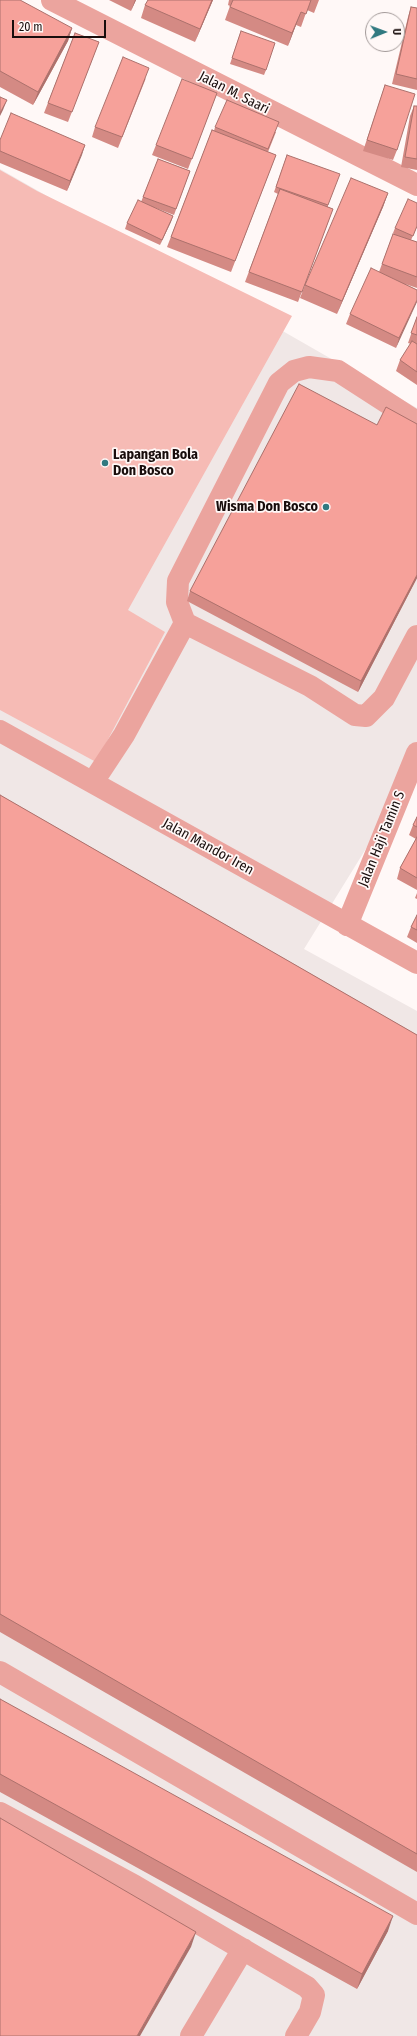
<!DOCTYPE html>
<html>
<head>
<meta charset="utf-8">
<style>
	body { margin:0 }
	#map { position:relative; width:417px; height:2036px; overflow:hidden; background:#fff8f7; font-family:"Fira Sans Condensed",sans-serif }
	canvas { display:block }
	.north { position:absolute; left:365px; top:12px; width:40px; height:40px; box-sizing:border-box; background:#fff8f7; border:1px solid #a39a99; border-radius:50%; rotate:89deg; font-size:11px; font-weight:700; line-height:16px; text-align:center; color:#180d0c }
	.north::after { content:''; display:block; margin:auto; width:14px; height:18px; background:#307980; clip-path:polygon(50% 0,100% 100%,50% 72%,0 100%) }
	.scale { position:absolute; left:12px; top:20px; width:94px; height:18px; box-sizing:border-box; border:2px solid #180d0c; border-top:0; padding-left:5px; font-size:12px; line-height:14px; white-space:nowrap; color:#180d0c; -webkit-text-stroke:3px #fff8f7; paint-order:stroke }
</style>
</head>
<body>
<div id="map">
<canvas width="417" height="2036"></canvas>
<div class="north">U</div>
<div class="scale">20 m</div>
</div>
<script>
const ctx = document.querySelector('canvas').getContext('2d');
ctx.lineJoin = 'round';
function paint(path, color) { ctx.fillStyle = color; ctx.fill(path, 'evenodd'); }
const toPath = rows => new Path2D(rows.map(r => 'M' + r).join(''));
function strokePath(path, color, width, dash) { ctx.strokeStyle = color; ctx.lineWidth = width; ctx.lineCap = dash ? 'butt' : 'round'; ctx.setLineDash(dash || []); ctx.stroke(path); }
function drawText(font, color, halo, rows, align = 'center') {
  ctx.font = font + ' "Fira Sans Condensed",sans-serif'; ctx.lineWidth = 3.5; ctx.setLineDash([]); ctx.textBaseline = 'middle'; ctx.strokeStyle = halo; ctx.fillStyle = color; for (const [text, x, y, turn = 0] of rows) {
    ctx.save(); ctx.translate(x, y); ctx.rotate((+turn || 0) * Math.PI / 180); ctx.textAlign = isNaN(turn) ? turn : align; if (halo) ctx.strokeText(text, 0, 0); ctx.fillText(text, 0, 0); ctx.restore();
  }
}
paint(toPath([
	[0,169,417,408,417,766,304,949,417,1011,417,2036,0,2036]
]), '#f0e7e6');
paint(toPath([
	[0,170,37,191,292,316,128,610,165,632,96,762,0,710]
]), '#f6bbb5');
strokePath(toPath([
	[52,0,417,185],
	[417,422,338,371,309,367,294,371,279,383,231,477,178,581,177,602,185,623,310,686,355,715,366,716,384,698,417,636],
	[0,731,417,963],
	[93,782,124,735,185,623],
	[347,925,417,753],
	[0,1672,417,1914],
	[0,1813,135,1886,307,1987,314,1995,310,2012,296,2036],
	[191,2036,243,1949]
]), '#eba49e', 22);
paint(toPath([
	[0,0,72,28,68,41,33,105,0,87],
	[109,0,136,0,131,11],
	[213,0,195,42,141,18,145,5],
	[229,0,319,0,314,13,307,10,301,27,296,25,288,46,225,20,230,6,228,5],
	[411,7,417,8,417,90,392,84,408,17],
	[241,31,266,70,264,75,230,64],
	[75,33,99,42,68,122,44,113],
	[146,78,118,148,92,137,95,127],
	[385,85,397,150,393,160,363,151],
	[217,93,188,169,152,155,156,145],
	[414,106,417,106,417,170,401,167,410,116],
	[215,127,276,132,268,152,276,155,231,272,167,247,212,130,214,131],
	[0,140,85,145,67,191,0,163],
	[287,155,328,205,328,207,333,209,298,302,245,282,278,194,274,192],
	[158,159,190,171,174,215,153,207,173,216,160,245,125,229,127,223,141,202],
	[388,193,383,207,337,314,300,298,305,285],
	[417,227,411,240,417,242,417,288,405,284,417,290,396,348,346,324,350,314,379,272,393,234,394,234,393,233,395,228],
	[417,317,417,385,396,371,400,360,411,344,408,343],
	[417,424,417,578,358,692,187,601,190,591,377,425],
	[0,795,417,1035,417,1872,0,1632],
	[417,817,417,890,397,879,400,868,416,839,409,835,413,825],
	[417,893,417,899,415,898],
	[417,915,417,943,407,937,411,927],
	[0,1699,388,1931,357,1989,0,1792]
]), '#d48a84');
paint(toPath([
	[135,0,136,0,131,11],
	[212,0,213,0,195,42,200,29],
	[301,12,296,25,288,46,292,33],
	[72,28,68,41,33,105,38,92],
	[7,100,3,110,0,116,0,113],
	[85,145,82,155,67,191,70,181],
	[388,193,383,207,337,314,342,301],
	[173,216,171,222,160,245,162,240],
	[417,300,417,302,396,348,399,338],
	[417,575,417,578,358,692,361,681],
	[393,1916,388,1931,357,1989,362,1974],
	[196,1932,191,1947,140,2036,137,2036]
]), '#ac716c');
const building = toPath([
	[0,0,20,0,72,28,38,92,0,71,0,0],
	[148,0,212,0,200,29,145,5,148,0],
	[233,0,311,0,306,14,301,12,292,33,230,7,233,0],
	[411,7,417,8,417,79,396,74,411,7],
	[241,31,275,43,266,70,232,58,241,31],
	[75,33,99,42,72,112,48,103,75,33],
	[123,57,149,68,122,137,95,127,123,57],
	[182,79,217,93,192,159,156,145,182,79],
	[385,85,415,94,397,150,367,140,385,85],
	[0,97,7,100,0,113,0,97],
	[227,100,279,122,268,149,215,127,227,100],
	[414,106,417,106,417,159,405,157,414,106],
	[11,113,85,145,70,181,0,151,0,140,11,113],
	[212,130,276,155,235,261,171,237,212,130],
	[287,155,340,174,328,205,276,187,287,155],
	[158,159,190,171,176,209,143,197,158,159],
	[351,178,388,193,342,301,305,285,351,178],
	[280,189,333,209,302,292,249,272,280,189],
	[408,199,417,203,417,226,413,236,395,228,408,199],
	[138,200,173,216,162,240,127,223,138,200],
	[393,234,417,242,417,277,382,264,393,234],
	[371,268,417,290,417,300,399,338,350,314,371,268],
	[417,317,417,335,411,333,417,317],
	[412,341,417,344,417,372,400,360,412,341],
	[299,384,377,425,386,407,417,424,417,575,361,681,190,591,299,384],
	[0,795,417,1035,417,1854,0,1614,0,795],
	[417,817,417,827,413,825,417,817],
	[417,837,417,878,400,868,417,837],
	[417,915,417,930,411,927,417,915],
	[0,1699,393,1916,362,1974,0,1774,0,1699],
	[0,1818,196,1932,137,2036,0,2036,0,1818]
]);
paint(building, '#f6a19a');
strokePath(building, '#ac716c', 1);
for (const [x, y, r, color] of [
	[105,463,4,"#307980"],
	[326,507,4,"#307980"]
]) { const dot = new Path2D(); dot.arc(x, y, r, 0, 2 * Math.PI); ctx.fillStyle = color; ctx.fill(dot); strokePath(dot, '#fff8f7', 1.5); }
drawText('14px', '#180d0c', '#fff8f7', [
	["Jalan M. Saari",234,93,27],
	["Jalan Haji Tamin S",382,839,-68],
	["Jalan Mandor Iren",208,847,29]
]);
drawText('bold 14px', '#180d0c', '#fff8f7', [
	["Lapangan Bola",113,455],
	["Don Bosco",113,471],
	["Wisma Don Bosco",318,507,"right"]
], 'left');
</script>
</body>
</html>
